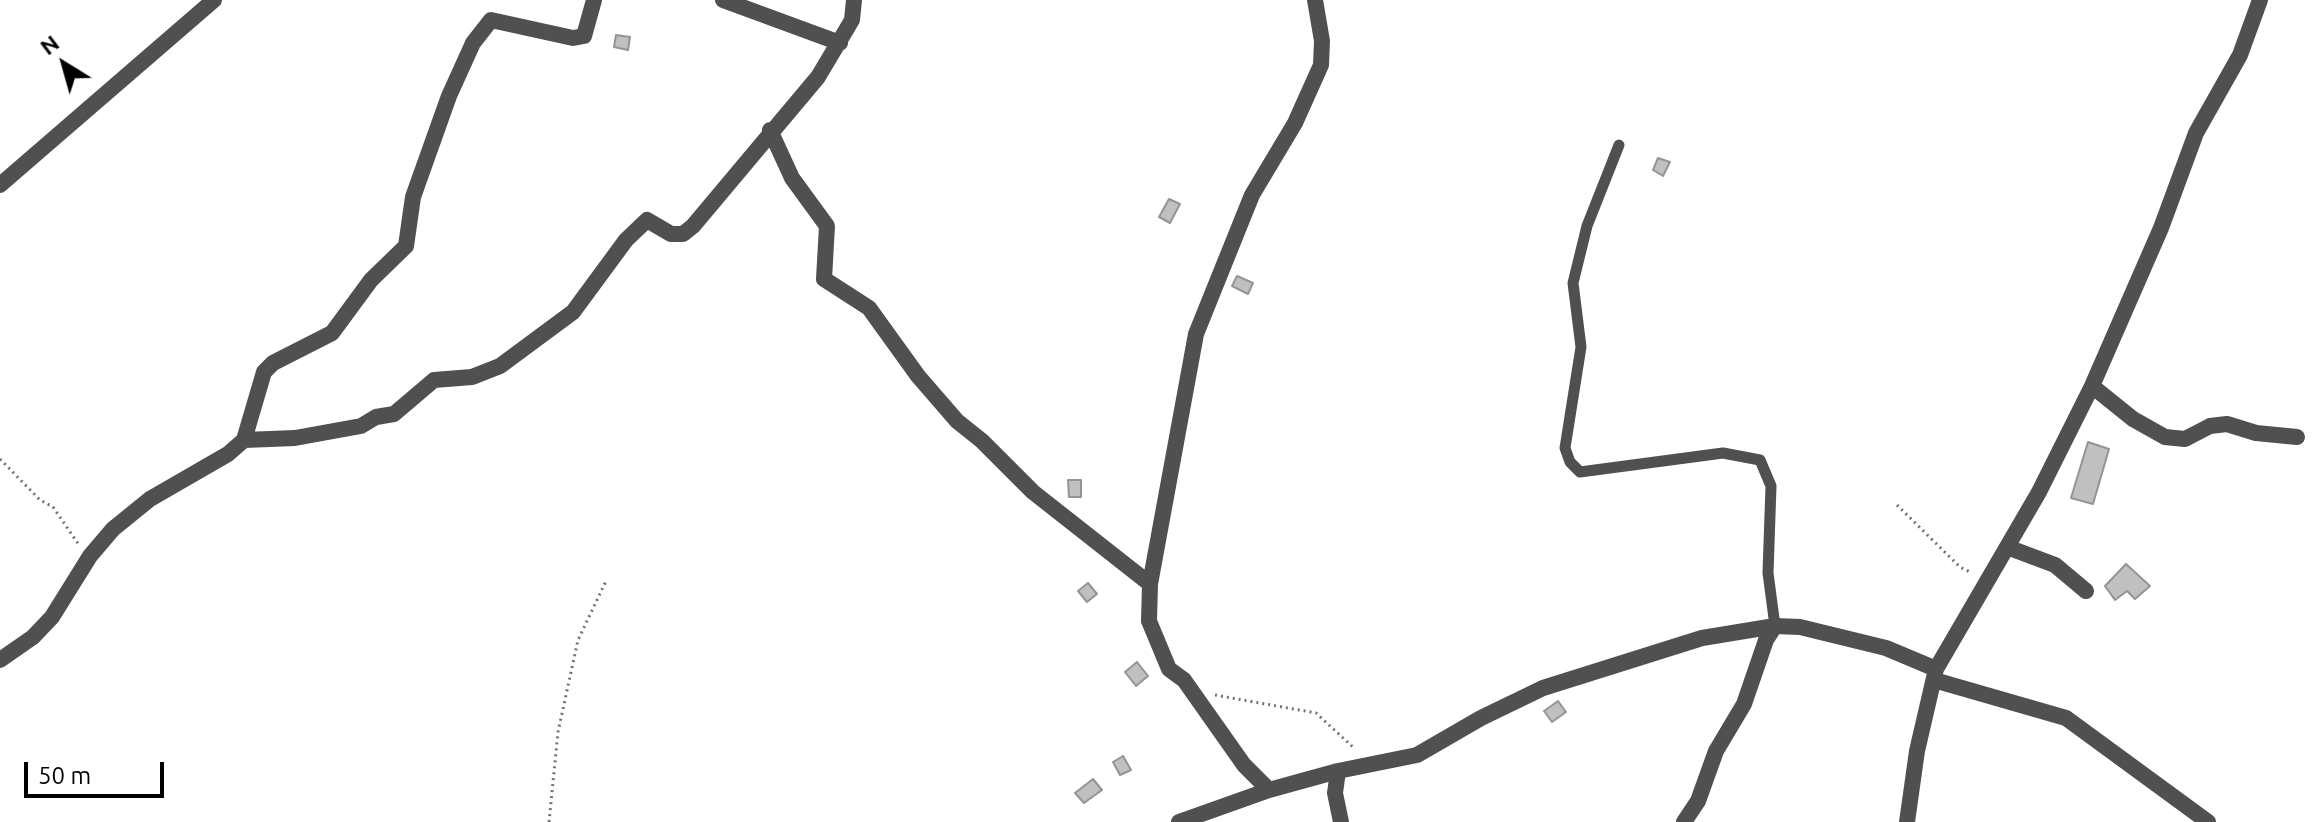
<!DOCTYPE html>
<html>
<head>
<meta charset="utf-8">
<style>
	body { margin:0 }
	#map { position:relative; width:2318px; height:822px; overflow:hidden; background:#fff; font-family:Ubuntu,sans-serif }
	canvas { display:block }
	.north { position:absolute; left:24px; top:24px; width:80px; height:80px; -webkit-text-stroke:6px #fff; paint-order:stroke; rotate:323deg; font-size:22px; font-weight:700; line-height:32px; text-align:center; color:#000 }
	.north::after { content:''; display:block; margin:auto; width:28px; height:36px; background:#000; clip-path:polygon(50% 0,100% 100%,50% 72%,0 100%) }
	.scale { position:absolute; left:24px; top:762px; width:140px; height:36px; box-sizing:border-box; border:4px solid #000; border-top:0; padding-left:10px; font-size:24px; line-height:28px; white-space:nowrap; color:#000; -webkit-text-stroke:6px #fff; paint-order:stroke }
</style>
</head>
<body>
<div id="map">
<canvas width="2318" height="822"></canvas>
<div class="north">N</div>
<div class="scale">50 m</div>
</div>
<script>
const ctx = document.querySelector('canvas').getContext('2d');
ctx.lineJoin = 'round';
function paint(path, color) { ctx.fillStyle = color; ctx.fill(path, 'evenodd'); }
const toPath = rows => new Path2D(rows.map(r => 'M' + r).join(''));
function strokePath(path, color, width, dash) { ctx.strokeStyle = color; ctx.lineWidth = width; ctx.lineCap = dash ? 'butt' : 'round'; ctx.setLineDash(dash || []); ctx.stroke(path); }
const building = toPath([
	[616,35,630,37,628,50,614,47,616,35],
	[1658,158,1670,162,1663,176,1653,170,1658,158],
	[1169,199,1180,204,1170,223,1159,217,1169,199],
	[1237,276,1253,283,1248,294,1232,286,1237,276],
	[2088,442,2109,449,2093,504,2071,498,2088,442],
	[1068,480,1081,480,1081,497,1069,497,1068,480],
	[2126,564,2150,586,2135,599,2127,591,2115,600,2105,586,2126,564],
	[1088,583,1097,594,1087,602,1078,591,1088,583],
	[1137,662,1148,676,1136,686,1125,672,1137,662],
	[1558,701,1566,712,1552,722,1544,711,1558,701],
	[1123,756,1131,770,1120,775,1113,762,1123,756],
	[1093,779,1102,790,1084,803,1075,793,1093,779]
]);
paint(building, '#c0c0c0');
strokePath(building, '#949494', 2);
strokePath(toPath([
	[0,459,40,500,53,507,79,545],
	[1897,505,1960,567,1972,573],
	[1215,695,1316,713,1355,749],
	[549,822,558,732,578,640,606,581]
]), '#727272', 3, [2, 4]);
strokePath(toPath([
	[1619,145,1587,226,1573,283,1581,347,1565,448,1570,462,1580,472,1723,453,1760,460,1771,486,1768,573,1775,626]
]), '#505050', 11);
strokePath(toPath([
	[723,0,840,43],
	[770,130,792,178,827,226,824,279,869,308,918,376,957,421,982,441,1033,492,1150,584],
	[0,185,214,0],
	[2092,386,2133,419,2165,437,2185,439,2210,426,2227,424,2256,433,2297,437],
	[244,440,295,438,361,426,376,417,394,414,434,380,472,377,500,366,573,312,626,240,647,220,671,234,683,234,693,226,818,77,852,20,854,0],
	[2007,547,2055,565,2086,591],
	[0,660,33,637,52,617,90,556,113,529,150,499,228,454,244,440,264,372,273,363,332,333,371,280,406,246,413,197,449,96,473,43,491,20,573,38,584,36,594,0],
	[1934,680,2066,718,2208,822],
	[1338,771,1335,793,1341,822],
	[1269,790,1244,765,1184,680,1169,669,1149,621,1150,584,1196,334,1252,195,1295,123,1321,65,1322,41,1315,0],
	[1179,822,1269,790,1338,771,1417,755,1481,718,1543,688,1702,638,1775,626,1800,627,1886,648,1936,669],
	[1684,822,1698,801,1716,751,1744,704,1766,640,1775,626],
	[1907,822,1917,751,1936,669,2039,492,2092,386,2161,228,2196,133,2240,55,2260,0]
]), '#505050', 16);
</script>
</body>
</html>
